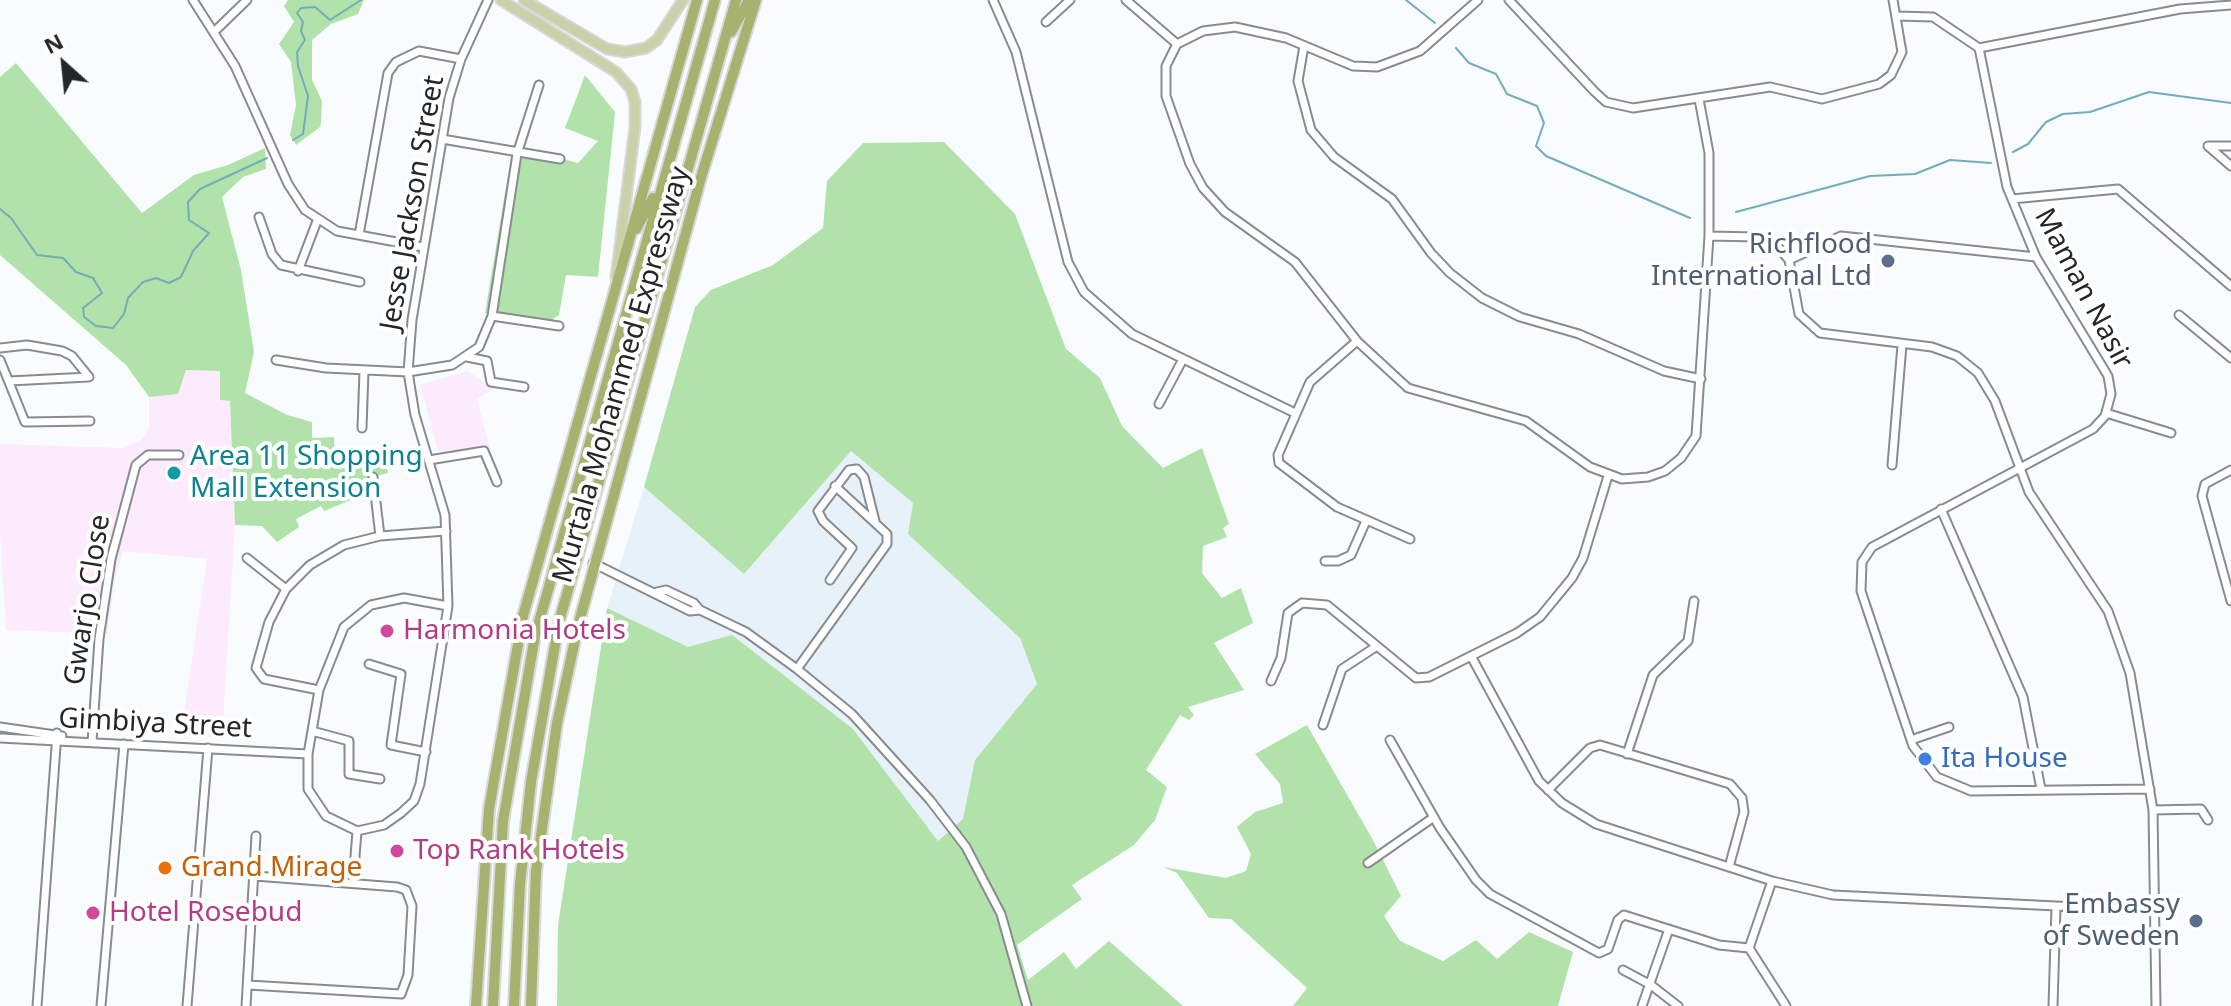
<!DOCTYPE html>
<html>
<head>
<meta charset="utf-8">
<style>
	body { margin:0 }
	#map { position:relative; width:2231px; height:1006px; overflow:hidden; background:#f9fcff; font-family:"Noto Sans",sans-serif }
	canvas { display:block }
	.north { position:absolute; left:24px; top:24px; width:80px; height:80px; -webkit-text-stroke:6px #fff; paint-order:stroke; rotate:333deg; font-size:22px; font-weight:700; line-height:32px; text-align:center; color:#242628 }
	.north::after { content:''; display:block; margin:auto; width:28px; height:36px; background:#242628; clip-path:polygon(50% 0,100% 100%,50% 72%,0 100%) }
</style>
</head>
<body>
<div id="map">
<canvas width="2231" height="1006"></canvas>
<div class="north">N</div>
</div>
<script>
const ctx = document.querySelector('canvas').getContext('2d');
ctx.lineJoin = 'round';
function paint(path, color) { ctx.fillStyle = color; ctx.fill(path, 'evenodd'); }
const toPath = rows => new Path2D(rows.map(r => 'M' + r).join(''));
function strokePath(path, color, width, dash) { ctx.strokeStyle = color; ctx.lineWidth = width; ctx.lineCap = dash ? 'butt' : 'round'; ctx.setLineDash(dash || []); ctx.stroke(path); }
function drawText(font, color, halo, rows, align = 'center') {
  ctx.font = font + ' "Noto Sans",sans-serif'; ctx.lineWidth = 8; ctx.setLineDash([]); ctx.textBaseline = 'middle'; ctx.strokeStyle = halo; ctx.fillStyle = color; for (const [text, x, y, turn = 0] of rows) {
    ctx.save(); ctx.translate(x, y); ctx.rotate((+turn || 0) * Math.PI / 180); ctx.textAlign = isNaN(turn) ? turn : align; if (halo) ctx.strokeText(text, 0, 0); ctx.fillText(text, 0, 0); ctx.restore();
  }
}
paint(toPath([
	[186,370,220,371,220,400,230,401,235,525,222,738,181,733,207,559,123,551,114,583,108,634,6,630,0,532,0,444,124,448,142,439,149,428,149,397,178,394],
	[468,371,493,389,477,399,490,449,438,451,420,385]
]), '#fcebfd');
paint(toPath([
	[850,451,914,503,908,534,1020,638,1037,684,975,760,963,820,938,841,853,729,607,608,644,487,744,574]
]), '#e7f1f9');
paint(toPath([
	[288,0,364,0,358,14,331,24,312,40,312,80,322,101,321,122,320,127,296,145,290,135,296,105,291,62,279,44,294,22,284,6],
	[16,63,142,213,194,175,228,165,265,148,266,169,243,177,222,197,241,270,254,352,245,393,287,415,312,422,312,438,334,437,335,465,346,469,384,457,388,473,376,476,373,491,324,511,321,506,296,519,299,527,277,542,262,526,235,525,230,401,220,400,220,371,186,370,178,394,149,397,126,365,0,255,0,77],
	[585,75,615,112,598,277,566,275,559,315,550,321,485,313,513,145,578,163,598,141,565,128],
	[944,142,1015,214,1066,349,1100,378,1122,426,1163,468,1202,448,1229,524,1223,528,1227,537,1203,546,1202,573,1222,598,1241,588,1253,623,1214,643,1244,690,1188,707,1194,715,1189,720,1180,715,1146,770,1167,787,1155,820,1134,845,1072,885,1082,899,1017,945,1028,980,1064,952,1076,969,1109,941,1183,1006,557,1006,558,925,607,608,688,647,732,635,853,729,938,841,963,819,975,760,1037,684,1020,638,908,534,913,503,851,451,744,574,644,487,695,307,711,290,773,265,823,228,827,181,863,143],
	[1307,725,1373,840,1401,896,1384,916,1400,941,1443,961,1476,940,1497,959,1529,932,1573,952,1558,1006,1293,1006,1307,988,1231,919,1209,918,1177,873,1163,867,1226,878,1246,871,1251,854,1237,827,1255,812,1283,803,1280,784,1255,754]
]), '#b0e2a9');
strokePath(toPath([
	[1406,0,1435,23],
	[1456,48,1469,63,1496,74,1507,94,1537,106,1544,123,1536,146,1546,156,1690,218],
	[293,140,303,134,308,96,298,66,297,52,305,40,301,31,303,22,297,13,301,8,315,7,330,20,361,0],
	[2013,152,2028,144,2046,122,2063,114,2090,112,2149,92,2231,103],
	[0,209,11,218,37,255,63,258,76,272,93,278,102,293,83,308,84,317,96,326,113,328,124,314,128,298,143,282,156,278,169,283,181,277,193,251,209,233,189,220,188,202,200,189,267,158],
	[1736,212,1870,176,1915,174,1950,160,1991,163]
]), '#74acbc', 2);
const minor = toPath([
	[193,0,235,66,288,184,305,210,337,231,423,247],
	[993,0,1016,52,1068,262,1084,292,1132,334,1295,413],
	[1126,0,1177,44],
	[1478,0,1420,51,1377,67,1353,66,1286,38,1235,27,1203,31,1177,44,1166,66,1166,96,1190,164,1203,188,1225,212,1295,262,1357,341,1408,388,1526,421,1590,467,1622,479,1648,477,1665,471,1681,458,1696,436,1709,236],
	[1509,0,1594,91,1606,102,1633,108,1770,87,1822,99,1879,84,1891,75,1902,52,1893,0],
	[1897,16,1933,17,1979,48,2007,187,2036,257,2108,376,2111,394,2105,416,2093,429,1872,547,1862,562,1861,591,1913,746,1937,777,1971,791,2150,789],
	[1046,22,1070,0],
	[215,31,247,0],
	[1304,46,1298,81,1311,130,1334,157,1392,199,1431,253,1450,273,1482,298,1520,317,1579,334,1664,371,1701,379],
	[1979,48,2180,9,2231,5],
	[1699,99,1709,153,1709,236,1757,237,1779,248,1789,260,1799,314,1820,333,1932,347,1957,356,1978,373,1995,401,2029,492,2108,611,2130,673,2153,810,2156,1006],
	[442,139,560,159],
	[2231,146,2208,146,2231,166],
	[2012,199,2118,189,2231,286],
	[259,217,272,254,281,265,360,282],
	[359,235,388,73,396,62,419,51,461,59],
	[1789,260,1841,236,2036,257],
	[298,271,317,221],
	[2179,315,2231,358],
	[492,316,559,326],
	[1357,341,1310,382,1278,455,1279,463,1337,507,1410,539],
	[0,348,27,345,62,351,72,356,89,377,9,381],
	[467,357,487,361,491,382,524,387],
	[0,360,25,422,90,421],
	[276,360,326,368,408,372,452,365,479,347,492,316,517,154,539,85],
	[1159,404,1183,359],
	[2106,413,2171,433],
	[362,428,364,371],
	[429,460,484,451,497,482],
	[1892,465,1902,345],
	[2231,470,2205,484,2202,496,2231,601],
	[373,477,380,536],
	[1941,509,2023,697,2041,789],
	[247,558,286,589],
	[1325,561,1338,561,1351,555,1366,521],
	[593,563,690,611,700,610],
	[830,580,852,548,823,521,818,511,849,470,857,469,864,477,875,521],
	[657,592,666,590,694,603,700,610,746,632,797,669,852,714,930,800,966,847,1001,914,1027,1006],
	[404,598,448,606,420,784,414,801,401,813,384,825,357,831,326,816,308,789,308,754,319,690,344,627,371,605,404,598],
	[448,606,445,515,415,415,408,372,412,320,449,98,461,59,488,0],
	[1471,656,1539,781,1562,803,1596,824,1772,881,1833,895,2157,911],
	[369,664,401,674,391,745,426,752],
	[797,669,887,544,887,534,835,486],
	[1271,681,1281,658,1288,613,1302,603,1327,605,1416,678,1429,677,1517,633,1540,617,1572,578,1583,558,1608,476],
	[319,690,264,679,256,668,269,622,286,589,310,565,344,545,380,536,446,531],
	[1323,725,1342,669,1377,646],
	[0,727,62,736],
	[312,731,349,741,349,774,380,779],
	[0,738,308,754],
	[1390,740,1440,828,1476,880,1490,894,1599,953,1608,949,1618,920,1624,915,1719,945,1749,948],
	[1911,740,1949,727],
	[92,742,99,639,111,559,136,465,148,455,179,455],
	[1627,754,1653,675,1688,641,1694,601],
	[1548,790,1590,748,1600,745,1730,784,1742,798,1744,812,1729,867],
	[2153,810,2201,809,2208,820],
	[1368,863,1434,817],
	[1772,881,1749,948,1786,1006],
	[353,882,357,831],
	[1623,970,1651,985,1678,1006],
	[248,985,401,994,408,975,412,906,406,890,397,887,255,876],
	[37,1006,57,733],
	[101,1006,124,744],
	[187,1006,208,748],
	[246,1006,256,836],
	[1642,1006,1669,929],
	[2053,1006,2056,907]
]);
const major = toPath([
	[501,0,616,72,631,89,635,102,635,127,616,277],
	[524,0,607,49,625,52,646,48,657,40,683,0]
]);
const highway = toPath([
	[731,32,749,0],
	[636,229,653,198],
	[476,1006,489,809,523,616,697,0],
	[493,1006,503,821,535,636,715,0],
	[514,1006,520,884,531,782,559,622,736,0],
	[531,1006,536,871,557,723,578,626,702,174,756,0]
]);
strokePath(minor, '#878c90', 11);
strokePath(major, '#d8d8d8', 13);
strokePath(highway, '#d8d8d8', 14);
strokePath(minor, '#fff', 7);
strokePath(major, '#cad1a9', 9);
strokePath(highway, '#a7b26f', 10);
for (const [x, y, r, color] of [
	[1888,261,8,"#5c6f8a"],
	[174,473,8,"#0f9aa8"],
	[387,631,8,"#d1479c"],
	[1925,759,8,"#3f7fe0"],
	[397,851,8,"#d1479c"],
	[165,868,8,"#e8710a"],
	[93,913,8,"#d1479c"],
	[2196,921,8,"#5c6f8a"]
]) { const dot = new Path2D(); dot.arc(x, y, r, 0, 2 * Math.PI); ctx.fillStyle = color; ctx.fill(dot); strokePath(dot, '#fff', 3); }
drawText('28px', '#242628', '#fff', [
	["Jesse Jackson Street",413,203,-80],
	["Maman Nasir",2083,289,62],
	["Murtala Mohammed Expressway",622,375,-74],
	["Gwarjo Close",88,600,-81],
	["Gimbiya Street",155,724,3]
]);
drawText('28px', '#4e5e75', '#fff', [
	["Richflood",1872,245],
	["International Ltd",1872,277],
	["Embassy",2180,905],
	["of Sweden",2180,937]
], 'right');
drawText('28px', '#0d838f', '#fff', [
	["Area 11 Shopping",190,457],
	["Mall Extension",190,489]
], 'left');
drawText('28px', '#b23c85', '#fff', [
	["Harmonia Hotels",403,631],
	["Top Rank Hotels",413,851],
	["Hotel Rosebud",109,913]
], 'left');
drawText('28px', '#366cbe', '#fff', [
	["Ita House",1941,759]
], 'left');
drawText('28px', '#c56008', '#fff', [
	["Grand Mirage",181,868]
], 'left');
</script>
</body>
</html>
